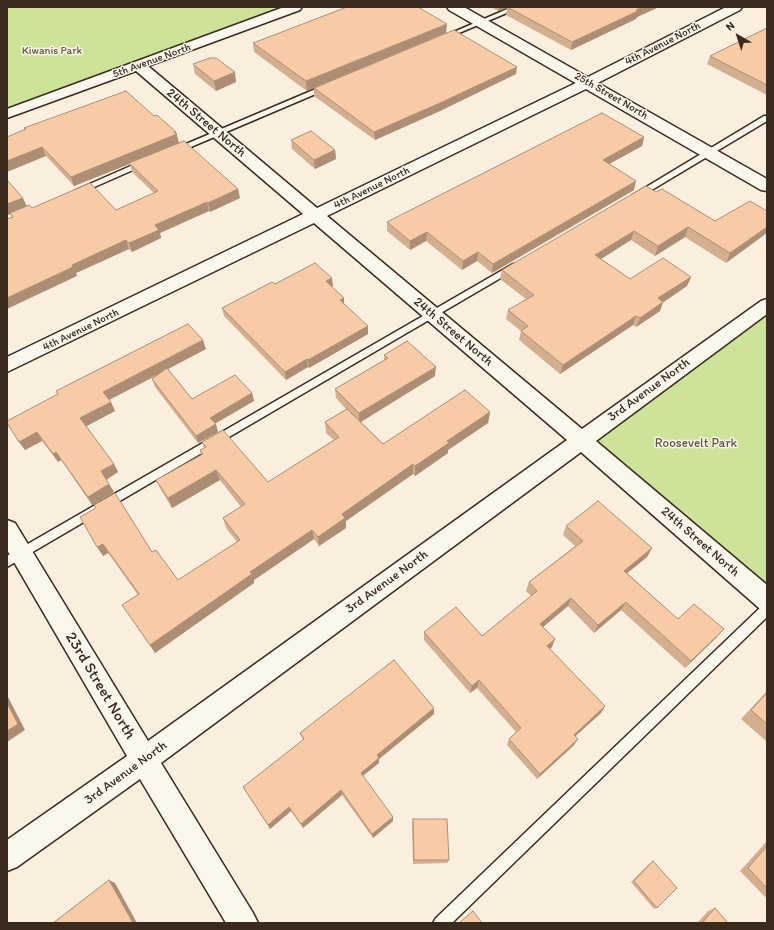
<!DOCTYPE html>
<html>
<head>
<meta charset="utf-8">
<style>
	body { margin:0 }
	#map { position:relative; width:774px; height:930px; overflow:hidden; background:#faeede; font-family:Itim,sans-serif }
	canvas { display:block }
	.frame { position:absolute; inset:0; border:8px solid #3b2a1e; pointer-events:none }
	.north { position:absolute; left:718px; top:16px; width:40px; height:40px; -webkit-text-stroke:3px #fbf7ec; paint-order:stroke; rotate:321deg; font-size:11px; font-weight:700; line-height:16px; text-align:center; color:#3b2a1e }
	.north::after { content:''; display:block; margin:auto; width:14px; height:18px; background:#3b2a1e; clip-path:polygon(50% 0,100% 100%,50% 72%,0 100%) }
</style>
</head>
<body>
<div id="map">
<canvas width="774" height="930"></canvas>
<div class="frame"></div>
<div class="north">N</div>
</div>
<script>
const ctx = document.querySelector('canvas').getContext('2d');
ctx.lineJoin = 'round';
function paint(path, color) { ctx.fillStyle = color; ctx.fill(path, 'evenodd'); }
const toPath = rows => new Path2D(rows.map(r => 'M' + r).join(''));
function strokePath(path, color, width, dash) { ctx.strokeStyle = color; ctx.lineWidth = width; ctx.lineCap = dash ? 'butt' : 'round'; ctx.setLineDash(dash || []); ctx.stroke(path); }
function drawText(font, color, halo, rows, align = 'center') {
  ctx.font = font + ' Itim,sans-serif'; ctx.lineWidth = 3; ctx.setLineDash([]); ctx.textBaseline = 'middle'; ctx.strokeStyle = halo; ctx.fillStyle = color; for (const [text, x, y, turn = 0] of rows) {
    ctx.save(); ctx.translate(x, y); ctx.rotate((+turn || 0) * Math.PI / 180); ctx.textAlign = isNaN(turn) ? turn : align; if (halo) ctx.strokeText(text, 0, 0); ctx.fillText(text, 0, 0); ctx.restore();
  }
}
paint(toPath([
	[7,7,296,7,7,114],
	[767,305,767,600,581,440]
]), '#cce399');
const lane = toPath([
	[512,7,521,7,447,38,442,37,512,7],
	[325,85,331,85,332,87,179,152,176,152,172,150,325,85],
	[764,116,767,116,767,121,640,197,637,198,633,195,764,116],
	[142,161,148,161,149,163,83,192,77,192,76,190,142,161],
	[513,264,516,265,518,267,516,269,7,567,7,556,513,264],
	[767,603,767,617,452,923,433,923,436,918,763,605,767,603]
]);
const street = toPath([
	[284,7,302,7,300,10,148,66,317,208,582,80,726,7,742,7,740,10,592,86,327,216,582,429,761,301,767,299,767,314,596,441,767,585,767,611,759,608,581,452,161,763,253,913,258,923,226,923,140,779,17,867,7,871,7,840,127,756,7,550,7,520,15,523,148,741,567,440,314,223,7,372,7,357,303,214,136,71,7,118,7,109,284,7]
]);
const secondary = toPath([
	[447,7,464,7,767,179,767,191,761,190,449,10,447,7]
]);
strokePath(lane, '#3b2a1e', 3);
strokePath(street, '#3b2a1e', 3);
strokePath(secondary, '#3b2a1e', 3);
paint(lane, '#fbf7ec');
paint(street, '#fbf7ec');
paint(secondary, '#fbf7ec');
paint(toPath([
	[347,7,307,91,254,52,253,43],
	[491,7,659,7,637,17,636,19,571,50,506,15,507,8,498,11],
	[767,28,767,95,707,64,710,56],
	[193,64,236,82,216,91,195,74],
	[516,74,440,111,375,140,314,96,314,88],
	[154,116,176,132,179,143,240,198,210,212,209,211,160,233,161,238,132,252,129,249,76,273,77,276,12,217,10,214,8,215,7,214,7,180,27,206,32,208,116,210,154,193,132,172,130,164,74,186,46,156,24,128],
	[644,137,642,146,609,164,634,190,492,273,477,261,462,270,426,241,410,250,387,231,387,222],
	[291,140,335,150,336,159,315,169,292,149],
	[656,192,715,221,767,211,726,263,685,237,655,256,631,240,601,259,630,279,691,277,687,286,663,302,660,311,636,327,633,325,560,374,519,340,521,331,506,319,508,310,526,299,500,279,502,270],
	[275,284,333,286,332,287,344,298,344,304,368,334,309,368,308,367,286,380,224,316,222,308],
	[206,349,168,369,192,399,252,393,254,401,215,424,218,432,198,443,155,387,152,379,158,375,109,400,115,411,86,426,114,464,118,472,106,479,114,492,92,505,61,460,58,462,42,441,25,450,7,424,58,394,56,391],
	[384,355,435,376,361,422,383,444,490,412,488,423,448,450,448,453,415,476,413,474,346,521,346,528,319,546,314,539,254,580,254,583,155,653,122,605,138,595,108,553,103,556,96,508,94,505,152,552,178,580,237,542,226,528,223,518,241,507,220,480,172,508,161,490,156,480,201,455,200,450,204,448,202,442,268,482,334,440,326,433,325,422,346,409,336,398,335,389,384,360],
	[566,526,652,548,647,557,627,573,678,619,717,637,685,668,621,610,594,633,568,606,543,627,552,647,550,649,605,706,601,713,575,736,574,745,537,779,507,745,509,739,516,732,477,688,470,693,424,640,424,632,482,636,531,596,526,591,529,582,575,546,563,535],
	[767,691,767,742,741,719],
	[434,714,379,759,379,763,363,776,393,821,373,838,342,795,303,828,291,811,270,829,243,787,303,740,300,733],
	[413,819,449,860,447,863,413,864,412,823],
	[767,841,767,899,740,871],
	[653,861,657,908,654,909,631,882,650,863],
	[715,908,728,923,697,923,708,911]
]), '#d4af8f');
paint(toPath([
	[499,7,507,7,507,8,498,11],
	[643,7,659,7,637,17,636,19,571,50,572,42],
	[447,24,446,33,307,91,306,81],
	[517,67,516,74,440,111,375,140,374,132],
	[235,72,236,82,216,91,214,81],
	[174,132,176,132,179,144,74,186,71,177],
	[644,137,642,146,600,169,603,160],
	[42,147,46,156,7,172,7,161],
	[335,150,336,159,315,169,314,160],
	[636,181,634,190,492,273,493,264],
	[238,189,240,198,210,212,208,203],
	[23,198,27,207,8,215,7,213,7,204],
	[207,202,209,211,160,233,161,238,132,252,129,243,155,225],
	[688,227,685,237,655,256,658,246],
	[767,227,767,233,726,263,730,253],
	[634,231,631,240,593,264,595,255],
	[427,232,426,241,410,250,410,241],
	[126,240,129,249,76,273,77,276,7,309,7,298,72,265],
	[478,252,477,261,462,270,463,261],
	[691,277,687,286,655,308,658,298],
	[332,278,333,286,326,290,326,281],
	[344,298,344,306,340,300],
	[663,302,660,311,636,327,640,318],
	[636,316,633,325,560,374,563,365],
	[368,326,368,334,309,368,308,360],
	[203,340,206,349,107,401,103,392],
	[307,359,308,367,286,380,285,372],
	[436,367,435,376,359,423,359,413],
	[252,393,254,401,212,425,210,418],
	[111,402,115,411,85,427,80,418],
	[490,412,488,423,448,450,448,453,415,476,415,466,447,441],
	[216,424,218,432,198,443,196,436],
	[37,432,42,441,25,450,19,442],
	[56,452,61,460,58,462,53,454],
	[114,464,118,472,106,480,101,471],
	[413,464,413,474,346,521,346,528,319,546,318,537,342,514],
	[216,470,220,480,172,508,168,498],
	[109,484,114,492,92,505,88,497],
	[312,530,314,539,254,580,254,583,155,653,150,645,250,572],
	[103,544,108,553,103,556,97,547],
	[652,548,647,557,620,579,624,571],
	[571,598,568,606,537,632,540,624],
	[626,602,621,610,594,633,598,625],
	[724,629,717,637,685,668,691,661],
	[555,639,552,647,544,654,547,646],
	[479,680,477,688,470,693,472,686],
	[7,695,25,730,7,742],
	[605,706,601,713,570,741,574,735],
	[434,708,434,714,379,759,379,763,361,777,361,773,377,755],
	[578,739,574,745,537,779,540,774],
	[341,790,342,795,303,828,301,824],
	[289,807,291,811,270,829,268,825],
	[393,817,393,821,373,838,372,834],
	[109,880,115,883,137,923,133,923]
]), '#ad8e74');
const building = toPath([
	[347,7,418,7,447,24,306,81,253,43,347,7],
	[507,7,643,7,636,10,638,11,572,42,507,7],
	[767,28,767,85,710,56,767,28],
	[454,30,517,67,440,103,374,132,314,88,454,30],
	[210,58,216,58,235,72,214,81,193,64,210,58],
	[126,91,154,116,157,115,176,132,174,132,177,134,71,177,42,147,7,161,7,137,26,129,24,128,126,91],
	[602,113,644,137,603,160,636,181,493,264,478,252,463,261,427,232,410,241,387,222,602,113],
	[311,131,335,150,314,160,291,140,311,131],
	[184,141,238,189,208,203,207,202,155,225,159,230,129,243,126,240,72,265,73,267,7,298,7,219,13,217,10,213,29,205,32,208,90,183,116,210,158,191,129,163,184,141],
	[7,180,23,198,7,204,7,180],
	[646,186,656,192,662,189,715,221,750,201,767,211,767,227,730,253,688,227,658,246,634,231,595,255,630,279,663,258,691,277,658,298,663,302,640,318,636,316,563,365,521,331,528,326,508,310,534,295,502,270,646,186],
	[315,263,332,278,326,281,344,298,340,300,368,326,308,360,307,359,285,372,222,308,272,282,275,284,315,263],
	[188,324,203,340,103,392,111,402,80,418,114,464,101,471,109,484,88,497,56,452,53,454,37,432,19,442,7,423,7,421,58,394,56,391,188,324],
	[407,341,436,367,359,413,335,389,388,358,384,355,407,341],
	[167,368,192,399,235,375,252,393,210,418,216,424,196,436,152,379,167,368],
	[465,390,490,412,447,441,449,443,415,466,413,464,342,514,345,518,318,537,312,530,250,572,252,574,150,645,122,605,139,594,103,544,97,547,80,517,96,508,94,505,115,493,152,552,156,550,178,580,240,540,223,518,245,504,216,470,168,498,156,480,203,454,200,450,206,447,202,442,223,430,268,482,339,437,325,422,347,409,383,444,465,390],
	[598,501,652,548,624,571,678,619,694,604,724,629,691,661,626,602,598,625,571,598,540,624,555,639,547,646,605,706,574,735,578,739,540,774,509,739,521,728,479,680,472,686,424,632,456,607,482,636,537,591,529,582,583,541,566,526,598,501],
	[394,660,434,708,377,755,379,758,361,773,393,817,372,834,341,790,301,824,289,807,268,825,243,787,304,739,300,733,394,660],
	[767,693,767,724,751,710,767,693],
	[7,703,18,724,7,731,7,703],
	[413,819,447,819,449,860,414,860,413,819],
	[767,846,767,888,748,868,767,846],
	[653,861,677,888,657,908,634,881,653,861],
	[109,880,133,923,53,923,109,880],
	[715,908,728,923,702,923,715,908],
	[473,911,482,923,459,923,473,911]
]);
paint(building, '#f7cba6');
strokePath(building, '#ad8e74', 1);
drawText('11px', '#3b2a1e', '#fbf7ec', [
	["4th Avenue North",663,44,-27],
	["5th Avenue North",152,61,-20],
	["25th Street North",611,96,30],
	["4th Avenue North",372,188,-26],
	["4th Avenue North",81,330,-26]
]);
drawText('11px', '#5f583d', '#fbf7ec', [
	["Kiwanis Park",52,51]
]);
drawText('13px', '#3b2a1e', '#fbf7ec', [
	["24th Street North",206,123,40],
	["24th Street North",453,332,40],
	["3rd Avenue North",649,390,-36],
	["24th Street North",700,542,41],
	["3rd Avenue North",387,582,-36],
	["3rd Avenue North",126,773,-36]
]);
drawText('13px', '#5f583d', '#fbf7ec', [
	["Roosevelt Park",696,444]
]);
drawText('16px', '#3b2a1e', '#fbf7ec', [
	["23rd Street North",100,686,59]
]);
</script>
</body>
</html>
